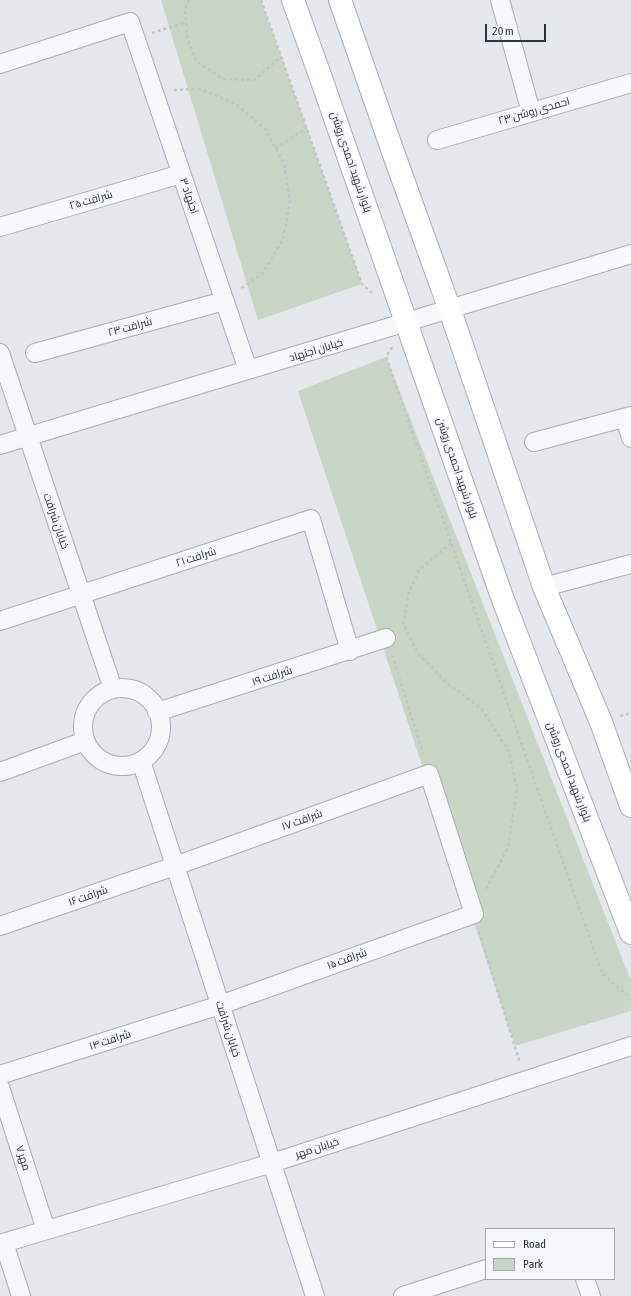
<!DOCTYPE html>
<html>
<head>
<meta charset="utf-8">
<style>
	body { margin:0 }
	#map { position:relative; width:631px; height:1296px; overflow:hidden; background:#e4e7ec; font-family:"Asap Condensed",sans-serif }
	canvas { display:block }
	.legend { position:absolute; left:485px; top:1228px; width:130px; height:52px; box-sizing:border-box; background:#f4f6f9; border:1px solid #a4a8b1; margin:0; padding:5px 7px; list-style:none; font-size:12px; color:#2b3445 }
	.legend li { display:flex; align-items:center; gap:8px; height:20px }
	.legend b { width:20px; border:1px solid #a4a8b1 }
	.scale { position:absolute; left:485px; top:24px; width:61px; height:18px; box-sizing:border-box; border:2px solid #2b3445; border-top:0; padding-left:5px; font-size:12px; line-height:14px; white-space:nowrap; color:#2b3445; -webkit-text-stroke:3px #f4f6f9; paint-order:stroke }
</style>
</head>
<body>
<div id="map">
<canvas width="631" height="1296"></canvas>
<ul class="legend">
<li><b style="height:5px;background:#fff"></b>Road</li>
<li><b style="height:11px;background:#c9d6c5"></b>Park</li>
</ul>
<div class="scale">20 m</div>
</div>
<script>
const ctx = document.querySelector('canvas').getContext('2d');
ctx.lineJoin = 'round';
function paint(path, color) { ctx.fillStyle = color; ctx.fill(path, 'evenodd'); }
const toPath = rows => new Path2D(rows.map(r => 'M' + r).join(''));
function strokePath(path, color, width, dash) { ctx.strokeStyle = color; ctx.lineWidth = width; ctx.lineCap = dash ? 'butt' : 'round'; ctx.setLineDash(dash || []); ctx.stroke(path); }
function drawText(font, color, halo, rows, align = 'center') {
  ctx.font = font + ' "Asap Condensed",Cairo,sans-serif'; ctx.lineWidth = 4; ctx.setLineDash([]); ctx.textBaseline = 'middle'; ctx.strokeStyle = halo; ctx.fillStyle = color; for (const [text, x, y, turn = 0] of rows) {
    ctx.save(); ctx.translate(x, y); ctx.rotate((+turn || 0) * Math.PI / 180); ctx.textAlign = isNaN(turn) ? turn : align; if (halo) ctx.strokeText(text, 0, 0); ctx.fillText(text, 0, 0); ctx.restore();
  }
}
paint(toPath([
	[161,0,261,0,362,284,258,320],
	[386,357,631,981,631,1011,515,1046,298,391]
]), '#c9d6c5');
const minor = toPath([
	[500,0,531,112],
	[0,64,130,22,248,370],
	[437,140,631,83],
	[0,227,181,174],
	[0,353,113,689],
	[35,353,224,301],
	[625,418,631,438],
	[534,442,631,416],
	[0,445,631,254],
	[544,587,631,564],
	[0,621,311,519,350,651],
	'83 727a39 39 0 1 1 78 0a39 39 0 1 1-78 0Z',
	[157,712,386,638],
	[141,761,315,1296],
	[0,772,85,741],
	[0,926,175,866,429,774,474,914,220,1005,0,1075],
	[0,1087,46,1230],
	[4,1243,21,1296],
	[0,1244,272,1163,631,1046],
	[585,1279,591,1296],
	[403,1296,486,1269]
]);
const secondary = toPath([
	[293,0,322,81,502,597,631,933],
	[340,0,393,152,450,310,544,587,601,722,631,806]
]);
strokePath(minor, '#a9aeb7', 20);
strokePath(secondary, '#a9aeb7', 24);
strokePath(toPath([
	[189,0,185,10,187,37,196,61,223,79,254,80,281,57],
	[261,0,362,284,372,293],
	[152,33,186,22],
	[174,90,200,89,236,104,265,129,284,163,290,201,283,239,263,273,240,289],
	[275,148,307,128],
	[392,347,386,357,602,973,631,999],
	[451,543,419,570,409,592,403,623,418,653,447,683,481,708,509,752,517,788,508,848,486,889],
	[392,655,424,757],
	[620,716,631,713],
	[479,932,520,1063]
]), '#c2c5cb', 2.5, [3, 3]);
strokePath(minor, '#f7f8fa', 18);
strokePath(secondary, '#fff', 22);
drawText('11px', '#2b3445', '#f4f6f9', [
	["احمدی روشن ۲۳",534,111,-16],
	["بلوار شهید احمدی روشن",351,162,71],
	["اجتهاد ۳",189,196,71],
	["شرافت ۲۵",91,200,-16],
	["شرافت ۲۳",130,327,-15],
	["خیابان اجتهاد",316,350,-17],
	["بلوار شهید احمدی روشن",457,468,71],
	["خیابان شرافت",56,521,71],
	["شرافت ۲۱",196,557,-18],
	["شرافت ۱۹",272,676,-18],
	["بلوار شهید احمدی روشن",569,772,69],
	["شرافت ۱۷",302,820,-20],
	["شرافت ۱۶",88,896,-19],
	["شرافت ۱۵",347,959,-20],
	["خیابان شرافت",228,1029,72],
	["شرافت ۱۴",110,1040,-18],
	["خیابان مهر",317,1148,-18],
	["مهر ۷",23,1158,72]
]);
</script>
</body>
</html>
